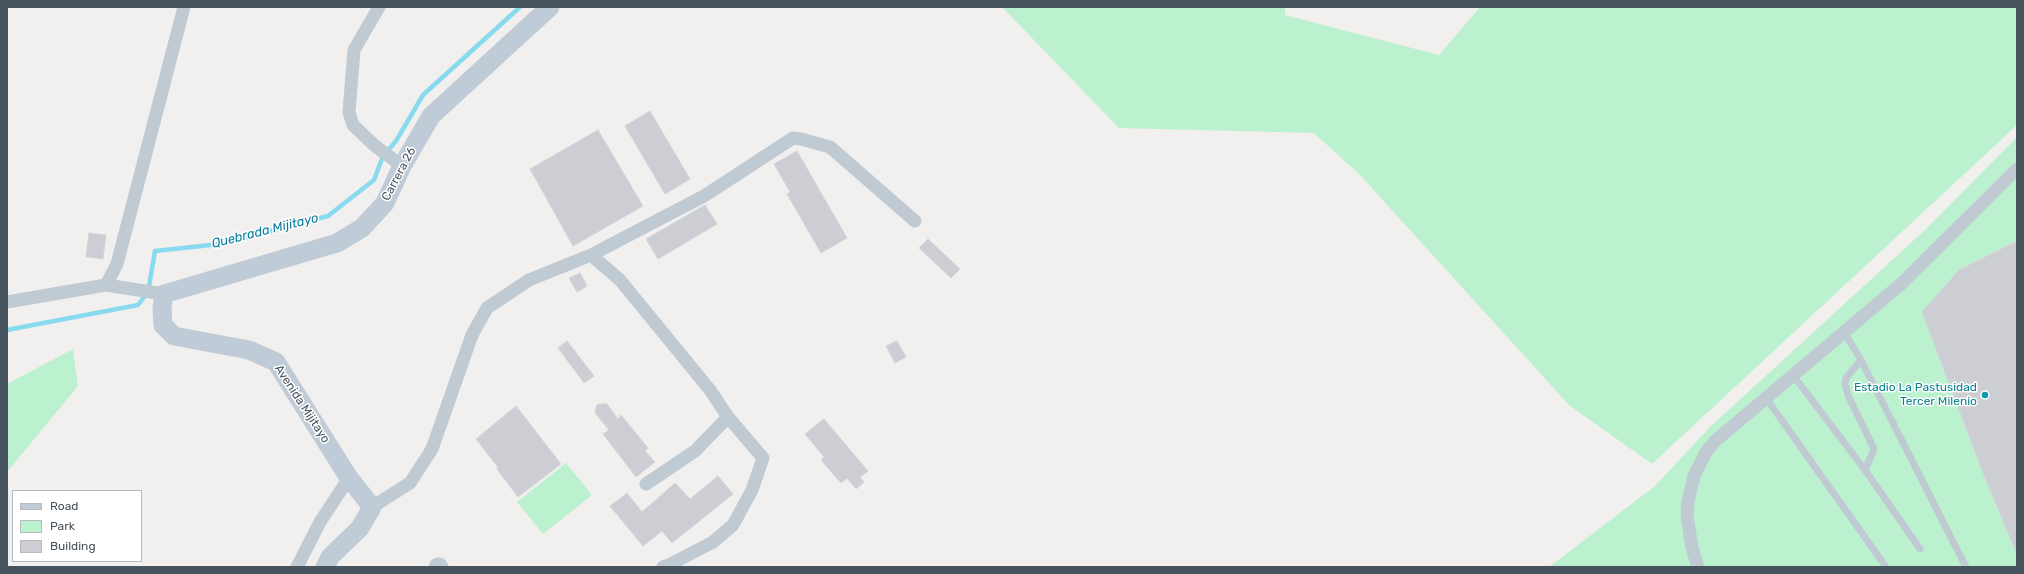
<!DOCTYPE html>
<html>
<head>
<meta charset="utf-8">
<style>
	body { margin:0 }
	#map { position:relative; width:2024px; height:574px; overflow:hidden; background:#f2efef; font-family:Rubik,sans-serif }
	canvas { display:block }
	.frame { position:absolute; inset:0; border:8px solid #47535d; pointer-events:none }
	.legend { position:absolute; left:12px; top:490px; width:130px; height:72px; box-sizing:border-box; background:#fff; border:1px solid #b5babe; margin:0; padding:5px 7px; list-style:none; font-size:12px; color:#47535d }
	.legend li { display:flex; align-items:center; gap:8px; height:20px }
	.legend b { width:20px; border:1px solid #b5babe }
</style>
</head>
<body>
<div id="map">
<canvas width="2024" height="574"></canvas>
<div class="frame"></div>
<ul class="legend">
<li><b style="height:5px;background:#bfcbd7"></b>Road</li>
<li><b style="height:11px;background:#bcf1d0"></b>Park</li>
<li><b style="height:11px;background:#ccced4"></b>Building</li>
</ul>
</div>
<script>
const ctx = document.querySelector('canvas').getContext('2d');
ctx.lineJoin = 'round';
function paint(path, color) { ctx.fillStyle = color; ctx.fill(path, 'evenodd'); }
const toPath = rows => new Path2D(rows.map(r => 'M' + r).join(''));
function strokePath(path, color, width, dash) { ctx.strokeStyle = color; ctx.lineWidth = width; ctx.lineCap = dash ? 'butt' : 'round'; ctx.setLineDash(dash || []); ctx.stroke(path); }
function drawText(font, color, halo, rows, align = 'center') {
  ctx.font = font + ' Rubik,sans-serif'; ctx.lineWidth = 3; ctx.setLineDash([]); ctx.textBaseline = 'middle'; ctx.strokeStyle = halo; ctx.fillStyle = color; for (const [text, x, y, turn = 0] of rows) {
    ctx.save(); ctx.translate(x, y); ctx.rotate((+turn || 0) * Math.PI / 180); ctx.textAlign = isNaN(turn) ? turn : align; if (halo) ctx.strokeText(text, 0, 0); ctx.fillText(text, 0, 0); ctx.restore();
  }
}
paint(toPath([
	[1002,7,1285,7,1285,15,1439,55,1480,7,2017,7,2017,125,1652,464,1569,405,1359,174,1314,133,1119,128],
	[2017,137,2017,567,1549,567,1655,486,1710,427,1926,229],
	[73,349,78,386,7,472,7,384],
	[566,463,592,495,543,534,517,502]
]), '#bcf1d0');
strokePath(toPath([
	[7,330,138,305,148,292,155,251,220,244,328,216,374,180,383,156,396,141,423,95,520,7]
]), '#88dbef', 4.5);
const building = toPath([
	[650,111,690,179,665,194,625,126,650,111],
	[598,130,643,206,573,246,530,169,598,130],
	[797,151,847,238,821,253,787,194,790,192,774,164,797,151],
	[705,205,717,224,658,259,646,239,705,205],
	[89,233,106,235,103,259,86,257,89,233],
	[928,239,960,269,951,278,919,248,928,239],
	[2017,241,2017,554,1985,478,1922,312,1959,270,2017,241],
	[580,273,587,286,577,292,569,278,580,273],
	[567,341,594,376,584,383,558,348,567,341],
	[897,341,906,357,895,363,886,346,897,341],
	[602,404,607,404,618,419,621,415,648,448,645,451,655,462,636,477,603,434,609,430,596,414,595,410,597,405,602,404],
	[516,406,561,464,518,497,497,469,498,467,476,439,516,406],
	[824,419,868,471,860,477,864,482,856,489,847,478,841,483,821,460,824,457,805,434,824,419],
	[718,476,733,494,672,543,662,531,643,546,610,506,627,493,642,512,675,483,690,499,718,476]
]);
paint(building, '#ccced4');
strokePath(building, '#d3d5db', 1);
strokePath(toPath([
	[1844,332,1861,360,1966,567],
	[1861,360,1846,378,1845,384,1848,395,1874,449,1865,470],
	[1793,375,1865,470,1920,549],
	[1766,398,1886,567]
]), '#bfcad2', 7);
strokePath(toPath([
	[379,7,354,50,349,112,353,125,374,145,402,166],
	[591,255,704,196,793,138,801,139,830,147,915,221],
	[106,285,117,264,184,7],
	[7,302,106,285,164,294],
	[372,507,410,483,432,449,472,335,487,308,529,280,591,255,620,280,710,390,728,417,695,451,646,484],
	[297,567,320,522,349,478],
	[663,567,669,565,713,542,733,525,752,490,763,458,728,417],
	[1698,567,1692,548,1687,515,1688,502,1694,476,1706,452,1714,442,1901,284,2017,169]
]), '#bfcad2', 13);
strokePath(toPath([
	[325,567,330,557,360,528,372,507,349,478,276,362,249,350,174,336,163,325,162,308,164,294,337,243,362,228,385,203,402,166,431,116,550,7],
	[438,567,439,567]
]), '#bfcbd7', 19);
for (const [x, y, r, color] of [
	[1985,395,4,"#0f9aa8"]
]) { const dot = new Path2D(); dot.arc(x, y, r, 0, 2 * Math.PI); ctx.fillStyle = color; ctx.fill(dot); strokePath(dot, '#fff', 1.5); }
drawText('12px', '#47535d', '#fff', [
	["Carrera 26",399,174,-62],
	["Avenida Mijitayo",302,404,57]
]);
drawText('12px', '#0d838f', '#fff', [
	["Estadio La Pastusidad",1977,388],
	["Tercer Milenio",1977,402]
], 'right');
drawText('italic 13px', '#097c97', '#fff', [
	["Quebrada Mijitayo",265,231,-14]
]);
</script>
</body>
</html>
